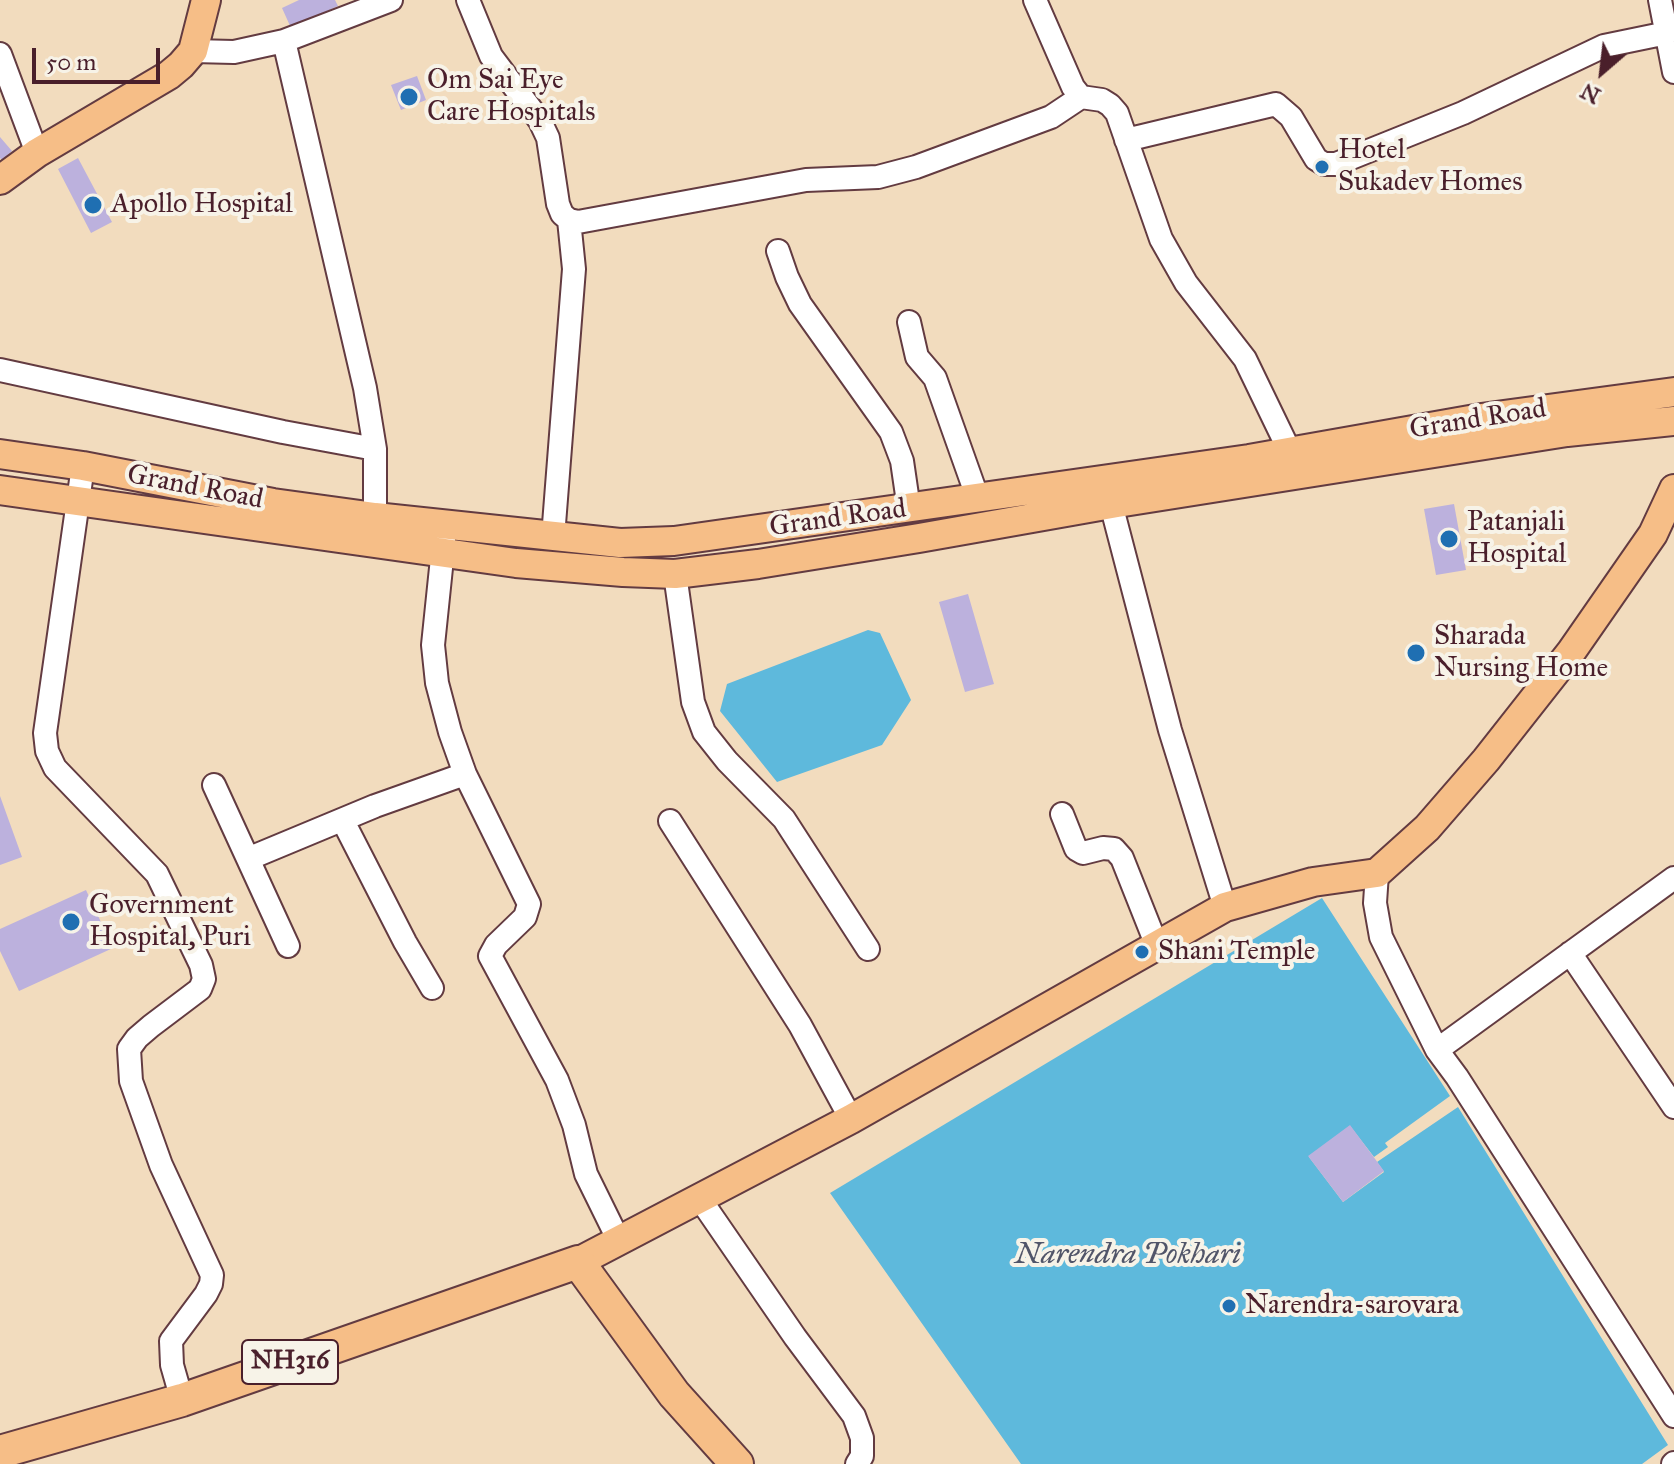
<!DOCTYPE html>
<html>
<head>
<meta charset="utf-8">
<style>
	body { margin:0 }
	#map { position:relative; width:1674px; height:1464px; overflow:hidden; background:#f2dcbe; font-family:"IM FELL Great Primer",serif }
	canvas { display:block }
	.north { position:absolute; left:1562px; top:32px; width:80px; height:80px; -webkit-text-stroke:6px #f7f3e8; paint-order:stroke; rotate:208deg; font-size:22px; font-weight:700; line-height:32px; text-align:center; color:#4a1f2b }
	.north::after { content:''; display:block; margin:auto; width:28px; height:36px; background:#4a1f2b; clip-path:polygon(50% 0,100% 100%,50% 72%,0 100%) }
	.scale { position:absolute; left:32px; top:48px; width:128px; height:36px; box-sizing:border-box; border:4px solid #4a1f2b; border-top:0; padding-left:10px; font-size:24px; line-height:28px; white-space:nowrap; color:#4a1f2b; -webkit-text-stroke:6px #f7f3e8; paint-order:stroke }
</style>
</head>
<body>
<div id="map">
<canvas width="1674" height="1464"></canvas>
<div class="north">N</div>
<div class="scale">50 m</div>
</div>
<script>
const ctx = document.querySelector('canvas').getContext('2d');
ctx.lineJoin = 'round';
function paint(path, color) { ctx.fillStyle = color; ctx.fill(path, 'evenodd'); }
const toPath = rows => new Path2D(rows.map(r => 'M' + r).join(''));
function strokePath(path, color, width, dash) { ctx.strokeStyle = color; ctx.lineWidth = width; ctx.lineCap = dash ? 'butt' : 'round'; ctx.setLineDash(dash || []); ctx.stroke(path); }
function drawText(font, color, halo, rows, align = 'center') {
  ctx.font = font + ' "IM FELL Great Primer",serif'; ctx.lineWidth = 8; ctx.setLineDash([]); ctx.textBaseline = 'middle'; ctx.strokeStyle = halo; ctx.fillStyle = color; for (const [text, x, y, turn = 0] of rows) {
    ctx.save(); ctx.translate(x, y); ctx.rotate((+turn || 0) * Math.PI / 180); ctx.textAlign = isNaN(turn) ? turn : align; if (halo) ctx.strokeText(text, 0, 0); ctx.fillText(text, 0, 0); ctx.restore();
  }
}
paint(toPath([
	[868,630,880,633,911,700,882,745,777,782,720,711,727,684],
	[1322,898,1450,1096,1385,1143,1388,1147,1374,1157,1350,1126,1309,1157,1343,1202,1384,1172,1377,1162,1458,1107,1668,1445,1642,1464,1021,1464,830,1193]
]), '#5eb9dc');
paint(toPath([
	[299,0,335,0,338,6,291,28,282,8],
	[417,76,426,100,401,110,391,85],
	[0,137,12,151,2,160,0,158],
	[78,158,112,222,91,233,58,169],
	[1454,504,1466,570,1436,575,1424,509],
	[968,594,994,684,965,692,939,602],
	[0,796,22,857,0,865],
	[86,890,113,948,19,991,0,951,0,929],
	[1350,1125,1384,1171,1343,1202,1308,1156]
]), '#bcb1dd');
const minor = toPath([
	[468,0,491,56,540,121,548,138,558,204,562,214,569,220,578,222,806,180,878,177,916,167,1051,117,1081,97],
	[1035,0,1073,87,1081,97,1102,100,1110,105,1117,113,1161,239,1186,283,1245,359,1290,452],
	[1660,0,1674,72],
	[284,41,365,388,375,449,375,517],
	[193,51,234,52,284,41,391,0],
	[0,54,37,153],
	[1126,140,1276,104,1291,117,1316,159,1324,164,1336,164,1463,113,1604,46,1667,33],
	[778,251,787,277,800,304,891,432,902,461,909,509],
	[909,322,917,357,935,378,978,499],
	[0,370,283,432,375,449],
	[83,466,45,733,47,751,55,768,157,874,201,965,204,979,200,989,151,1026,137,1038,129,1049,131,1081,161,1165,212,1275,211,1284,206,1294,171,1341,172,1365,182,1400],
	[1111,504,1170,730,1225,907],
	[553,537,574,269,569,220],
	[444,539,433,645,437,683,450,732,465,774,529,904,525,917,496,945,490,956,557,1080,574,1125,586,1174,619,1241],
	[675,574,693,702,704,732,727,761,784,819,868,949],
	[214,785,288,946],
	[1062,814,1076,849,1083,853,1103,848,1114,849,1122,858,1157,946],
	[343,821,405,942,432,988],
	[670,821,800,1025,851,1119],
	[250,858,375,806,465,774],
	[1377,873,1375,903,1381,937,1437,1050,1457,1077,1674,1416],
	[1570,953,1674,1107],
	[1437,1050,1674,878],
	[700,1199,795,1337,854,1416,862,1438,862,1456,857,1464],
	[1673,1464,1674,1463]
]);
const major = toPath([
	[0,180,37,153,169,75,181,65,193,51,206,0],
	[0,454,83,466,273,503,375,517,620,543,674,541,1249,459,1481,418,1674,392],
	[0,490,516,563,623,572,675,574,758,564,919,538,1117,503,1567,432,1674,421],
	[578,1262,851,1119,1225,907,1313,882,1377,873,1427,828,1486,760,1571,652,1653,534,1674,489]
]);
const highway = toPath([
	[0,1452,182,1400,578,1262,674,1394,737,1464]
]);
strokePath(minor, '#633b41', 26);
strokePath(major, '#633b41', 32);
strokePath(highway, '#633b41', 36);
strokePath(minor, '#fff', 22);
strokePath(major, '#f6be87', 28);
strokePath(highway, '#f6be87', 32);
for (const [x, y, r, color] of [
	[409,97,10,"#1f6fb2"],
	[1322,167,8,"#1f6fb2"],
	[93,205,10,"#1f6fb2"],
	[1449,539,10,"#1f6fb2"],
	[1416,653,10,"#1f6fb2"],
	[71,922,10,"#1f6fb2"],
	[1142,952,8,"#1f6fb2"],
	[1229,1306,8,"#1f6fb2"]
]) { const dot = new Path2D(); dot.arc(x, y, r, 0, 2 * Math.PI); ctx.fillStyle = color; ctx.fill(dot); strokePath(dot, '#f7f3e8', 3); }
for (const [x, y, w] of [
	[290,1362,96]
]) { const box = new Path2D(); box.roundRect(x - w / 2, y - 22, w, 44, 6); ctx.fillStyle = '#f7f3e8'; ctx.fill(box); strokePath(box, '#4a1f2b', 2); }
drawText('bold 26px', '#4a1f2b', null, [
	["NH316",290,1362]
]);
drawText('28px', '#4a1f2b', '#f7f3e8', [
	["Om Sai Eye",427,81],
	["Care Hospitals",427,113],
	["Hotel",1338,151],
	["Sukadev Homes",1338,183],
	["Apollo Hospital",111,205],
	["Patanjali",1467,523],
	["Hospital",1467,555],
	["Sharada",1434,637],
	["Nursing Home",1434,669],
	["Government",89,906],
	["Hospital, Puri",89,938],
	["Shani Temple",1158,952],
	["Narendra-sarovara",1245,1306]
], 'left');
drawText('28px', '#4a1f2b', '#f7f3e8', [
	["Grand Road",1478,420,-9],
	["Grand Road",195,488,11],
	["Grand Road",838,519,-8]
]);
drawText('italic 30px', '#515569', '#f7f3e8', [
	["Narendra Pokhari",1128,1256]
]);
</script>
</body>
</html>
